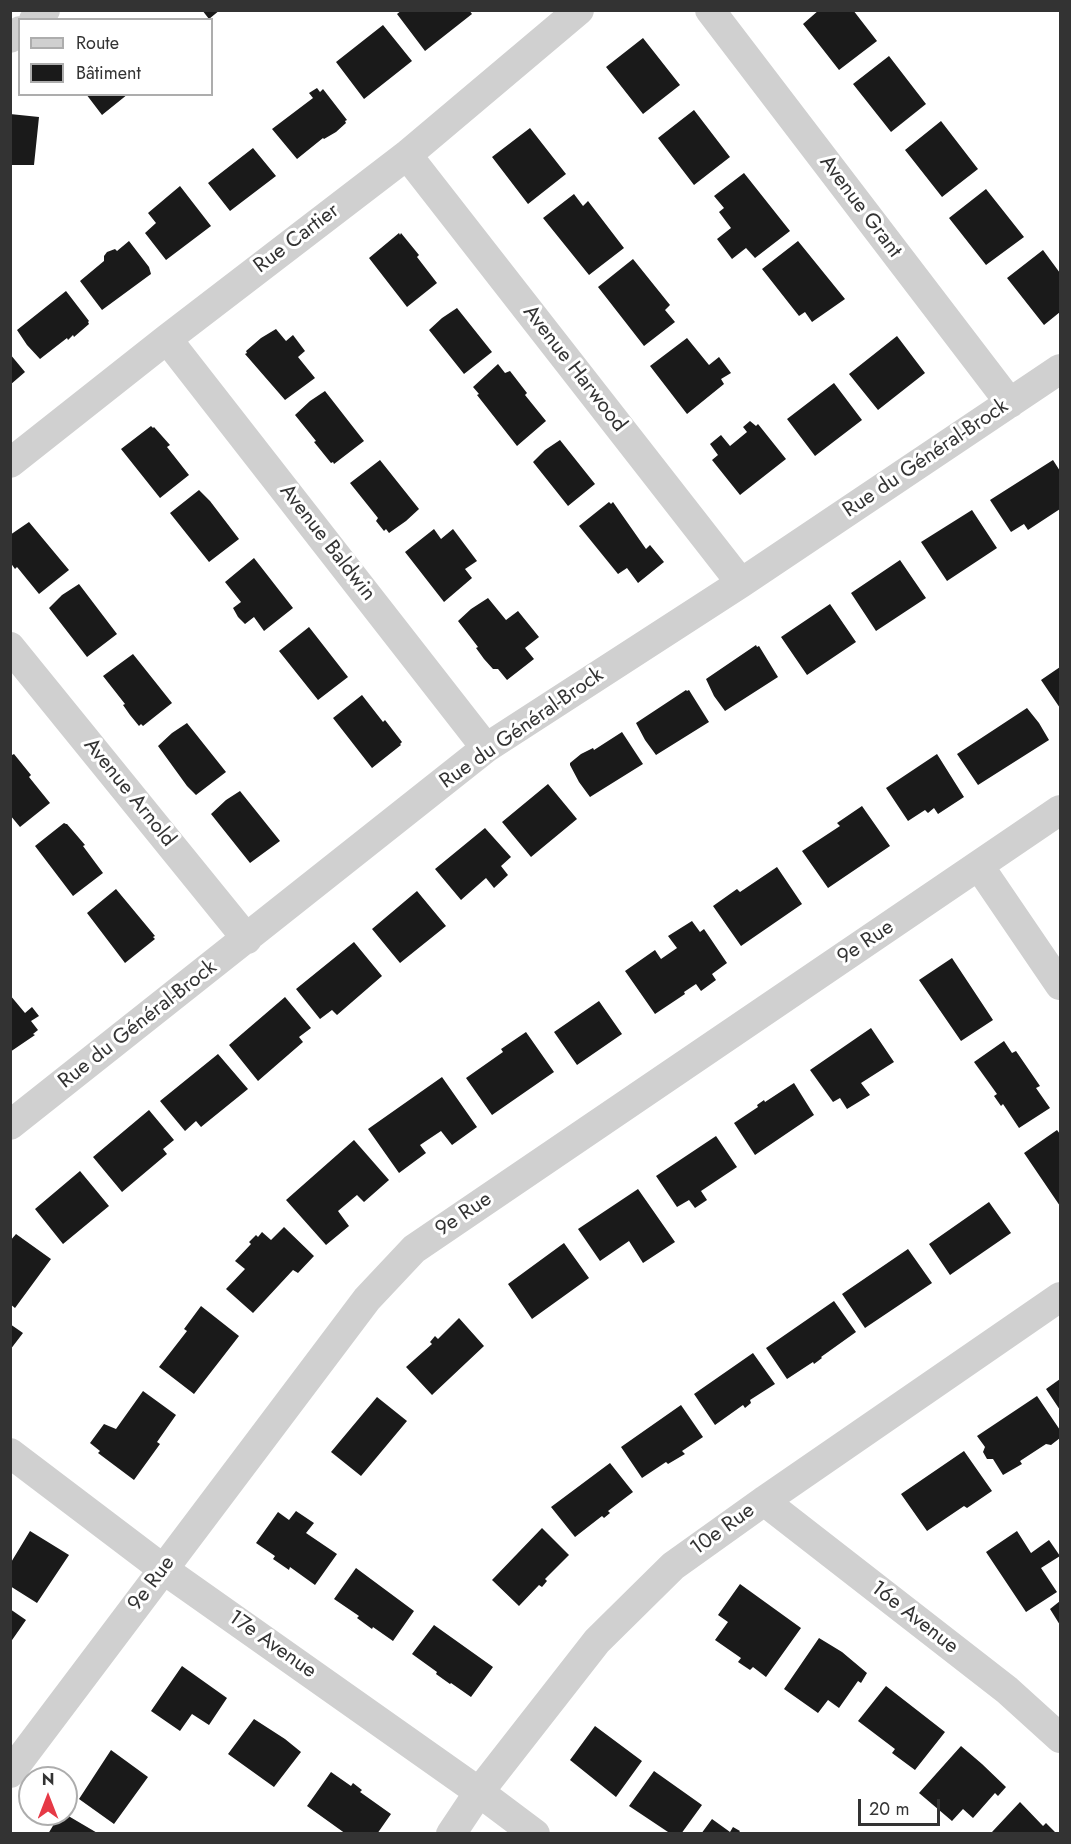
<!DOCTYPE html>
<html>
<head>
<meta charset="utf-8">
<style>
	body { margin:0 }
	#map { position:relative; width:1071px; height:1844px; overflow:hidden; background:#fff; font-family:Jost,sans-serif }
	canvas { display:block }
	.frame { position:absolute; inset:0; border:12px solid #333; pointer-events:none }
	.legend { position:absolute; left:18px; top:18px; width:195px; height:78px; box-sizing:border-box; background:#fff; border:2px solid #adadad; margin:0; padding:8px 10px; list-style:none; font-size:18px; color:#333 }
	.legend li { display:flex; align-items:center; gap:12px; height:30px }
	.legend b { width:30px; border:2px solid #adadad }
	.north { position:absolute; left:18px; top:1766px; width:60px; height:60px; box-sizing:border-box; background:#fff; border:2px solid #adadad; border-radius:50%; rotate:0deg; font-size:16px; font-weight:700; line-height:24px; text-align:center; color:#333 }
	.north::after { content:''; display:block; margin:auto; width:21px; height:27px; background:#e63946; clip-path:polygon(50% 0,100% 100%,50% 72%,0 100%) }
	.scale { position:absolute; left:858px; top:1799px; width:82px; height:27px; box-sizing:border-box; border:3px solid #333; border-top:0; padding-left:8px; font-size:18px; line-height:21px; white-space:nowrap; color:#333; -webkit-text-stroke:4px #fff; paint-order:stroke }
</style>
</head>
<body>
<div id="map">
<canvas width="1071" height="1844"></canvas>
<div class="frame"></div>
<ul class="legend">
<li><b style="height:8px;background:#d0d0d0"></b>Route</li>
<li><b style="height:16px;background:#1a1a1a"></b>Bâtiment</li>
</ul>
<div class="north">N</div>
<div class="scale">20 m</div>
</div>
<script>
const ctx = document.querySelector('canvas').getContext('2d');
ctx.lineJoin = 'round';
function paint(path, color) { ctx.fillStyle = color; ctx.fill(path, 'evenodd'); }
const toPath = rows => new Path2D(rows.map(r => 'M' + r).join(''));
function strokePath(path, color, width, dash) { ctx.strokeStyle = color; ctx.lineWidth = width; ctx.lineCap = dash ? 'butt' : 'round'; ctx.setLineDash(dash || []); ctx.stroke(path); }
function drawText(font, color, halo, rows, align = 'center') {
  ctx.font = font + ' Jost,sans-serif'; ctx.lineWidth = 6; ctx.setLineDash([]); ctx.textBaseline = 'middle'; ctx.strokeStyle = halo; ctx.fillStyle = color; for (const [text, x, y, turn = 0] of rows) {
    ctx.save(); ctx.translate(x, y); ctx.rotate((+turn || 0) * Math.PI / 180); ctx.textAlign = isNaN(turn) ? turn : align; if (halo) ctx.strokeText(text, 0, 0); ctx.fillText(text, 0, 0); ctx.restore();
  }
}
paint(toPath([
	[202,10,220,10,209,19],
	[402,10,469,10,472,14,425,51,397,14],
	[819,10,853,10,877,41,839,70,803,24],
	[383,25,412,61,364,99,336,62],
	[643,38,680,85,643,114,606,67],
	[889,56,926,104,891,132,853,84],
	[317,88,320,92,323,89,347,120,345,121,346,123,336,132,324,139,323,138,297,159,272,129,313,98,309,93],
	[86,94,128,94,102,115],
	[694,110,730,157,694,185,658,138],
	[10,114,39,117,34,165,10,165],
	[941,121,978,169,942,197,905,150],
	[530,128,566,174,528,204,492,157],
	[253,148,276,176,230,211,208,183],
	[744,173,790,231,755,258,746,248,732,259,717,239,731,228,719,212,724,208,714,196],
	[180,186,211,226,166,260,145,233,156,223,148,213],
	[986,189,1024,237,986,265,949,218],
	[574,194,583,206,588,201,624,248,589,275,543,218],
	[399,233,400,235,401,233,419,255,417,257,437,283,407,307,369,258],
	[129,241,149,267,151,274,102,310,80,281,104,261,104,256,107,252,115,249,117,251],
	[798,241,845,299,812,322,805,312,799,316,762,269],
	[1043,250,1060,273,1060,312,1044,325,1007,278],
	[633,259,670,305,665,310,675,322,644,346,598,287],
	[66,291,89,321,88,322,89,324,74,337,73,335,68,340,67,338,40,359,27,345,17,330],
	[457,308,492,352,464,374,429,330,442,318],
	[276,329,286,341,293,335,305,351,298,357,315,378,285,400,245,354,247,353,246,351,261,338],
	[897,336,925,373,878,410,849,374],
	[687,338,709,365,719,357,731,373,721,379,724,384,687,414,650,366],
	[10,354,25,372,10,385],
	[498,364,505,373,510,371,527,393,525,395,546,421,517,446,477,395,479,394,473,387],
	[834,383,862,420,815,456,787,419],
	[325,391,364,441,334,464,333,462,331,463,314,442,316,441,295,415,310,401],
	[750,421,756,426,758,424,786,459,740,495,712,460,718,455,710,444,721,435,730,446,747,432,743,427],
	[151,426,153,428,154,427,170,445,167,447,189,475,160,498,121,449],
	[560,440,595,484,568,506,533,462,545,450],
	[380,460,419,509,406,521,389,533,386,529,384,531,376,521,378,518,350,483],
	[1053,460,1060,471,1060,509,1028,530,1024,524,1011,532,990,500],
	[199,490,210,501,239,539,209,562,170,513],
	[609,502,611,504,613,502,646,549,650,545,664,562,638,583,627,568,618,574,579,526],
	[972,510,997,548,947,581,921,542],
	[29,522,69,570,39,594,17,567,15,569,10,562,10,535],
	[434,529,441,539,453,529,477,561,465,569,472,578,444,602,405,552],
	[254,558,293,608,264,631,254,617,245,624,238,617,233,608,241,602,225,582],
	[900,560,926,598,876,631,851,593],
	[79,584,117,634,87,657,49,608,62,595],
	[488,598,506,620,518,611,539,637,525,648,534,659,507,680,498,669,493,669,484,659,476,648,478,647,458,621,471,609],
	[830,604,856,642,807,675,781,637],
	[309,627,348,677,318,700,279,651],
	[756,645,757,647,759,646,778,677,725,711,714,696,706,679],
	[133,654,172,703,143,726,141,724,139,726,130,715,123,705,125,704,103,676],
	[1060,667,1060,708,1041,680],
	[686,690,687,691,689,690,709,722,656,755,645,740,636,723],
	[362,695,383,722,385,720,402,742,400,744,401,745,372,768,333,718],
	[1027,708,1039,723,1049,740,978,785,957,754],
	[187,723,226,772,196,795,187,786,158,746,172,733],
	[622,732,643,764,590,797,579,782,570,765,570,763,581,754,593,748,594,750],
	[14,754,31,775,29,777,50,803,20,827,10,815,10,756],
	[937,754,964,797,938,814,934,808,928,813,925,810,908,821,886,788],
	[548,784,577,819,531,857,502,822],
	[240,791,280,841,250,863,211,814,226,800],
	[862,806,890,846,828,888,802,851,840,826,837,823],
	[64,823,66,824,67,824,85,845,83,846,103,873,73,896,35,846],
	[485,828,511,857,501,866,508,875,494,888,486,878,461,900,435,869],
	[777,867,802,904,741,946,713,906,737,889,740,892],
	[116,889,155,936,153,937,155,939,125,963,87,913],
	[417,891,446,926,400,963,372,929],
	[692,921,700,932,704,929,727,963,712,974,716,980,701,991,696,984,684,992,685,994,655,1014,625,971,655,950,661,959,677,948,668,936],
	[354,942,382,976,337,1015,332,1010,320,1019,296,989],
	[952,958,993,1020,961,1041,919,980],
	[10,995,25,1013,32,1007,39,1016,31,1021,38,1030,33,1034,35,1035,10,1052],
	[285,997,311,1028,299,1037,303,1042,258,1081,229,1045],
	[599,1001,622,1034,577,1065,554,1032],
	[871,1028,894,1062,861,1083,870,1095,847,1109,840,1098,833,1102,810,1070],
	[526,1032,554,1072,492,1115,466,1078,503,1052,501,1049],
	[1004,1041,1012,1053,1016,1051,1040,1086,1036,1088,1050,1108,1019,1128,1003,1104,1001,1106,994,1096,997,1094,974,1062],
	[218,1054,248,1089,201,1127,196,1121,185,1131,160,1101],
	[442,1077,477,1127,452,1145,441,1131,420,1145,426,1153,399,1173,368,1129],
	[794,1083,814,1115,755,1155,734,1123,758,1107,757,1105,764,1100,765,1102],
	[149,1110,174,1140,163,1149,167,1154,122,1192,93,1157],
	[1057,1130,1060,1134,1060,1206,1024,1153],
	[716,1136,737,1167,701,1191,707,1200,695,1208,689,1200,677,1207,656,1176],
	[354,1140,389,1180,364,1202,357,1195,338,1211,349,1226,326,1245,286,1200],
	[80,1171,109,1206,63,1244,35,1209],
	[638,1189,675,1242,643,1263,629,1241,600,1261,578,1229],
	[989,1202,1011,1233,950,1275,929,1244],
	[284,1227,314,1256,298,1273,293,1270,253,1313,226,1289,245,1269,235,1261,251,1244,249,1242,256,1235,258,1237,262,1232,271,1240],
	[16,1234,51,1259,15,1308,10,1304,10,1241],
	[564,1243,589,1278,532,1319,508,1284],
	[908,1249,932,1283,865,1328,842,1294],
	[834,1301,856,1332,821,1357,822,1358,814,1364,813,1362,787,1379,766,1348],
	[201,1306,239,1336,194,1394,159,1367,187,1331,184,1329],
	[459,1318,484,1346,432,1395,406,1367,432,1344,430,1342,435,1336,438,1339],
	[10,1324,23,1333,10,1350],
	[753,1353,775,1384,750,1400,751,1403,745,1408,743,1405,715,1425,694,1394],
	[1060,1379,1060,1410,1046,1389],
	[143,1391,176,1415,157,1442,160,1444,134,1480,98,1453,100,1451,90,1443,104,1424,116,1429],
	[1037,1396,1060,1430,1060,1438,1051,1445,1046,1444,1020,1461,1022,1464,1003,1475,993,1459,987,1459,983,1452,985,1447,977,1436],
	[377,1397,407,1421,361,1476,331,1452],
	[681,1405,703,1437,682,1451,685,1454,668,1464,666,1462,642,1478,621,1447],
	[964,1451,992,1491,967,1508,964,1506,927,1531,901,1494],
	[610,1463,633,1492,608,1511,610,1513,604,1518,602,1516,575,1537,551,1507],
	[296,1511,314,1523,306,1533,337,1554,315,1585,290,1567,289,1570,273,1559,275,1556,256,1543,278,1512,289,1520],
	[542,1528,569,1555,545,1579,547,1581,542,1587,539,1585,519,1606,492,1580],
	[30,1531,69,1555,37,1603,10,1586,10,1564],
	[1017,1531,1031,1553,1049,1540,1060,1556,1041,1568,1057,1592,1026,1612,986,1552],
	[356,1568,414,1611,393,1641,373,1627,372,1629,357,1618,359,1616,334,1599],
	[740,1584,801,1628,766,1677,753,1667,750,1670,738,1662,741,1658,715,1640,728,1622,718,1615],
	[1060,1601,1060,1625,1050,1609],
	[10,1609,26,1620,10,1643],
	[434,1625,493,1667,471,1697,451,1683,450,1684,436,1674,437,1672,412,1654],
	[819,1638,842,1652,867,1673,861,1683,858,1681,839,1708,828,1700,818,1713,784,1689],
	[182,1666,227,1698,209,1725,192,1714,180,1731,151,1711],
	[886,1686,945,1732,915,1770,892,1753,895,1749,858,1721],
	[254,1719,285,1739,301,1752,274,1787,228,1754],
	[595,1726,642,1761,616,1797,570,1760],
	[961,1746,982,1764,1006,1787,998,1796,995,1793,973,1818,963,1809,952,1821,919,1793],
	[111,1750,148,1777,114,1824,79,1799],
	[654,1771,702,1805,681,1834,671,1834,629,1806],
	[331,1772,351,1786,353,1783,362,1790,360,1792,391,1814,377,1834,346,1834,307,1806],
	[1020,1802,1043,1826,1046,1823,1057,1834,993,1834,992,1832],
	[60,1814,65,1814,99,1834,48,1834],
	[712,1819,730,1832,733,1827,740,1831,738,1834,701,1834]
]), '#1a1a1a');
strokePath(toPath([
	[710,10,1010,403],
	[34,20,45,10],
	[10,38,20,31],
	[407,155,741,583],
	[167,339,486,748],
	[10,463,167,339,407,155,579,10],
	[10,647,247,939],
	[979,866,1060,985],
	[10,1125,486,748,741,583,1060,369],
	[10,1453,163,1569,479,1792,535,1834],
	[764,1501,1007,1690,1060,1738],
	[10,1773,367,1299,414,1249,1060,810],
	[451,1834,479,1792,597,1641,673,1566,764,1501,1060,1297]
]), '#d0d0d0', 30);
drawText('21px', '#333', '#fff', [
	["Avenue Grant",860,207,53],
	["Rue Cartier",297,239,-37],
	["Avenue Harwood",574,369,52],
	["Rue du Général-Brock",926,459,-34],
	["Avenue Baldwin",327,543,52],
	["Rue du Général-Brock",522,729,-35],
	["Avenue Arnold",129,793,51],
	["9e Rue",866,943,-34],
	["Rue du Général-Brock",138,1025,-38],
	["9e Rue",464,1215,-34],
	["10e Rue",723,1530,-36],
	["9e Rue",152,1584,-53],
	["16e Avenue",914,1618,38],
	["17e Avenue",272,1645,35]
]);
</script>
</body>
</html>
